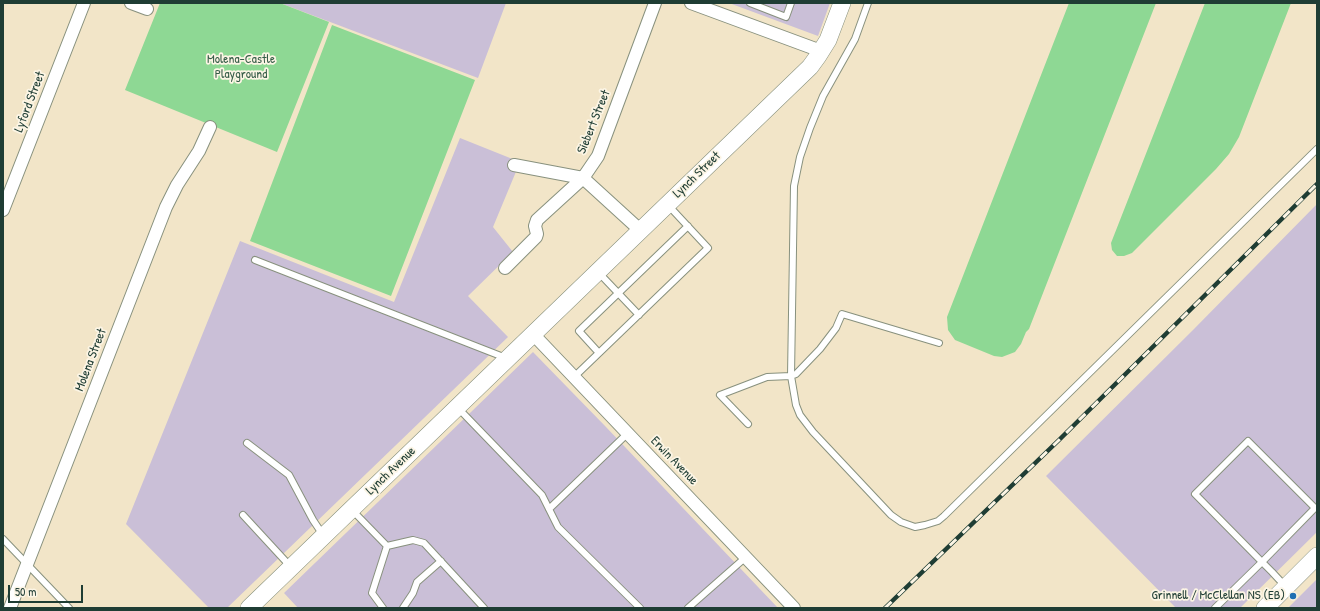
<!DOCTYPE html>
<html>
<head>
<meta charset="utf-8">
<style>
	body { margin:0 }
	#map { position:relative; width:1320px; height:611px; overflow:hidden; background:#f2e5c8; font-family:"Patrick Hand",sans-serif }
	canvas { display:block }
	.frame { position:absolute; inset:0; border:4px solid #1f3d34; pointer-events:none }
	.scale { position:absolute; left:8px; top:585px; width:75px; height:18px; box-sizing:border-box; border:2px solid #1f3d34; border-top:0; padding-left:5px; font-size:12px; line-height:14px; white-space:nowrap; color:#1f3d34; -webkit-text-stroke:3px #fcf5e5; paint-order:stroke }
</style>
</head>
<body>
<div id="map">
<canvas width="1320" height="611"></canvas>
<div class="frame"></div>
<div class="scale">50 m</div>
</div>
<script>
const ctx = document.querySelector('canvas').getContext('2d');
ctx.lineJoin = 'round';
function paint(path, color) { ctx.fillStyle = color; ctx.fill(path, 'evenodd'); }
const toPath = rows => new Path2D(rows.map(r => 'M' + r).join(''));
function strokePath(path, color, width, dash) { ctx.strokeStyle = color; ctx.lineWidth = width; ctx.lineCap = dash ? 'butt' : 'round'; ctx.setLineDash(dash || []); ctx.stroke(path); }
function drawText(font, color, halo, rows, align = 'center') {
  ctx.font = font + ' "Patrick Hand",sans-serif'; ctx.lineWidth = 3.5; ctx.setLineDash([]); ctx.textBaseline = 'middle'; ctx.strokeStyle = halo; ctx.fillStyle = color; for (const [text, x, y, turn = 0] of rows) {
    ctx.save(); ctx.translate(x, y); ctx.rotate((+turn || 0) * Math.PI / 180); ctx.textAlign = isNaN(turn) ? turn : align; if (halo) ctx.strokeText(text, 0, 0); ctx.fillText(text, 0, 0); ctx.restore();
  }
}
paint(toPath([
	[280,3,506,3,478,78],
	[729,3,830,3,818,36],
	[460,138,520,162,493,227,513,252,468,296,508,337,227,608,209,608,126,524,240,241,394,302],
	[1317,204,1317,532,1240,608,1176,608,1046,476,1193,330],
	[533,352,606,427,778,608,298,608,284,593],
	[1317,579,1317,608,1288,608]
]), '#cabfd7');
paint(toPath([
	[160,3,280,3,329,22,277,152,125,90],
	[1069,3,1156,3,1029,329,1026,332,1021,344,1015,352,1002,357,994,356,955,340,948,330,947,317],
	[1205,3,1291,3,1239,137,1229,154,1216,169,1132,253,1124,256,1117,256,1112,250,1111,243],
	[332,25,475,80,391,296,250,241]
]), '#8ed894');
const lane = toPath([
	[750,3,786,17,791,3],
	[255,260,506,358],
	[599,273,639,315],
	[939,343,842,314,836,328,820,349,796,374,791,376,796,405,800,415,813,432,891,515,901,522,915,527,925,525,938,521,944,516,1317,149],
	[599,353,579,331,688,226],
	[574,377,708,248,668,205],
	[458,408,542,495,558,527,640,608],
	[748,424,720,395,767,377,791,376,794,186,800,157,810,128,823,96,855,39,868,3],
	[247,443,289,475,313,520,323,535],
	[549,509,628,433],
	[352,510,387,546],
	[243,515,290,566],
	[3,539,69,608],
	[387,546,413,540,424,543,484,608],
	[383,608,372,593,387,546],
	[403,608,413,593,417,582,441,561],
	[688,608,746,557],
	[1215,608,1262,562,1315,508,1248,441,1195,494,1262,562,1272,572,1285,586]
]);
const street = toPath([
	[131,3,147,9],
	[691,3,821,51],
	[514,165,583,178,640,230],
	[3,210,84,3],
	[505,268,536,237,537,234,535,226,537,220,583,178,598,156,655,3],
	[533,334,794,608],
	[10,608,166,207,177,185,199,151,210,127]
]);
const secondary = toPath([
	[249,608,810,67,818,56,828,40,842,3],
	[1265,608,1317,556]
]);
strokePath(lane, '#88917e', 8);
strokePath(street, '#88917e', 14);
strokePath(secondary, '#88917e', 18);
strokePath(lane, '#fff', 6);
strokePath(street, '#fff', 12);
strokePath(secondary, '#fff', 17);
const rail = toPath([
	[885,608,1059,440,1317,184]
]);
strokePath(rail, '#1f3d34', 4.5);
strokePath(rail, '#fcf5e5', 3, [9]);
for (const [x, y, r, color] of [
	[1293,596,4,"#1f6fb2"]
]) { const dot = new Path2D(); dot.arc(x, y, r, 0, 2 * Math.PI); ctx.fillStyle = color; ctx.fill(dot); strokePath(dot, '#fcf5e5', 1.5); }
drawText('13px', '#355c47', '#fcf5e5', [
	["Molena-Castle",241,60],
	["Playground",241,75]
]);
drawText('13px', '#1f3d34', '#fcf5e5', [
	["Lyford Street",30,102,-69],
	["Siebert Street",594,122,-68],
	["Lynch Street",697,175,-44],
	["Molena Street",91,360,-69],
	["Erwin Avenue",674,461,46],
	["Lynch Avenue",391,471,-44]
]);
drawText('13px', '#1f3d34', '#fcf5e5', [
	["Grinnell / McClellan NS (EB)",1285,596]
], 'right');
</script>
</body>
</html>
